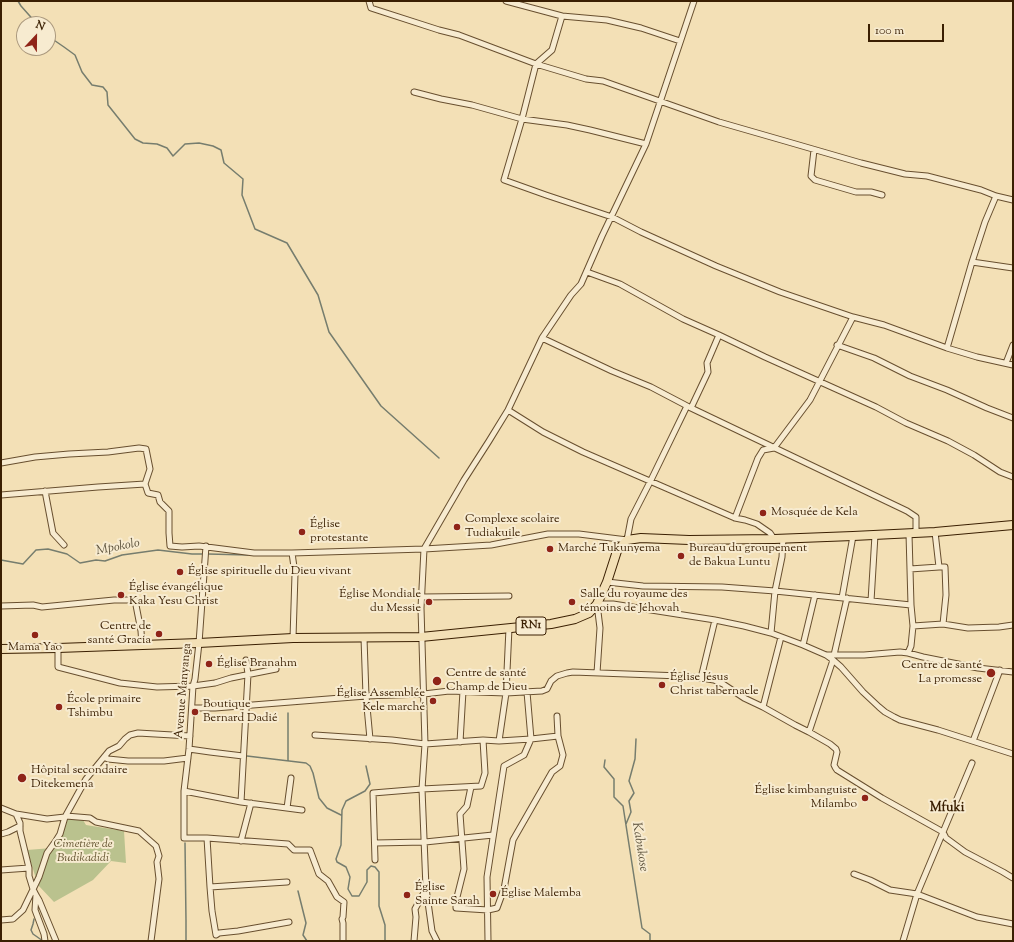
<!DOCTYPE html>
<html>
<head>
<meta charset="utf-8">
<style>
	body { margin:0 }
	#map { position:relative; width:1014px; height:942px; overflow:hidden; background:#f3e0b6; font-family:"Sorts Mill Goudy",serif }
	canvas { display:block }
	.frame { position:absolute; inset:0; border:2px solid #3a1f02; pointer-events:none }
	.north { position:absolute; left:16px; top:16px; width:40px; height:40px; box-sizing:border-box; background:#f7ebd0; border:1px solid #ab997e; border-radius:50%; rotate:22deg; font-size:11px; font-weight:700; line-height:16px; text-align:center; color:#3a1f02 }
	.north::after { content:''; display:block; margin:auto; width:14px; height:18px; background:#8f2418; clip-path:polygon(50% 0,100% 100%,50% 72%,0 100%) }
	.scale { position:absolute; left:868px; top:24px; width:76px; height:18px; box-sizing:border-box; border:2px solid #3a1f02; border-top:0; padding-left:5px; font-size:12px; line-height:14px; white-space:nowrap; color:#3a1f02; -webkit-text-stroke:3px #f7ebd0; paint-order:stroke }
</style>
</head>
<body>
<div id="map">
<canvas width="1014" height="942"></canvas>
<div class="frame"></div>
<div class="north">N</div>
<div class="scale">100 m</div>
</div>
<script>
const ctx = document.querySelector('canvas').getContext('2d');
ctx.lineJoin = 'round';
function paint(path, color) { ctx.fillStyle = color; ctx.fill(path, 'evenodd'); }
const toPath = rows => new Path2D(rows.map(r => 'M' + r).join(''));
function strokePath(path, color, width, dash) { ctx.strokeStyle = color; ctx.lineWidth = width; ctx.lineCap = dash ? 'butt' : 'round'; ctx.setLineDash(dash || []); ctx.stroke(path); }
function drawText(font, color, halo, rows, align = 'center') {
  ctx.font = font + ' "Sorts Mill Goudy",serif'; ctx.lineWidth = 4; ctx.setLineDash([]); ctx.textBaseline = 'middle'; ctx.strokeStyle = halo; ctx.fillStyle = color; for (const [text, x, y, turn = 0] of rows) {
    ctx.save(); ctx.translate(x, y); ctx.rotate((+turn || 0) * Math.PI / 180); ctx.textAlign = isNaN(turn) ? turn : align; if (halo) ctx.strokeText(text, 0, 0); ctx.fillText(text, 0, 0); ctx.restore();
  }
}
paint(toPath([
	[68,818,83,820,86,825,124,831,126,863,111,861,93,880,54,902,38,885,27,850,52,848,57,842]
]), '#bac28e');
strokePath(toPath([
	[18,1,21,6,37,24],
	[48,36,64,47,75,55,82,72,92,85,103,87,107,92,108,105,135,139,143,143,157,144,167,148,173,156,185,144,199,143,213,146,221,150,224,163,243,179,242,195,255,229,287,243,318,295,329,332,381,406,439,458],
	[208,554,248,555],
	[1,560,23,564,36,550,48,549,67,554,80,563,96,560,105,561,122,555,158,550,192,554,204,554],
	[247,756,306,763,310,766,313,773,319,798,327,808,341,815],
	[605,760,604,767,614,779,614,797,623,806,642,928,650,934,650,941],
	[288,761,288,713],
	[366,766,370,784,365,791,346,801,342,810,341,845,336,859,337,862,346,867,350,877,348,889,352,896,359,896,367,882,367,870,371,866,375,867,379,872,379,906,385,925,385,941],
	[626,824,631,812,629,801,634,793,629,781,635,759,636,739],
	[185,843,186,921,186,941],
	[298,891,306,923,303,935,307,941],
	[34,919,33,924,31,930,33,934,43,941]
]), '#767d6e', 1.5);
const minor = toPath([
	[369,1,371,8,374,9,439,30,459,35,536,64,586,79,603,81,719,122,785,141,861,163,905,174,927,176,981,190,996,196,1013,200],
	[506,1,562,16,552,50,536,64,522,119,504,180,546,195,612,217,641,232,716,266,780,292,853,317,884,325,947,348,977,357,1013,365],
	[562,16,607,20,641,28,680,41],
	[414,92,441,99,472,105,522,119,567,125,590,130,646,144],
	[814,150,811,176,815,180,856,192,871,192,882,195],
	[972,262,1013,268],
	[587,272,620,284,683,319,719,335,765,357,876,407,906,423,948,441,974,455,1000,472,1013,477],
	[542,338,612,371,651,387,691,408,907,511,916,517,916,533],
	[837,345,874,358,910,376,947,390,987,408,1013,418],
	[947,348,972,262,985,222,996,196],
	[1006,363,1013,345],
	[691,408,708,372,707,363,719,335],
	[508,410,543,432,583,452,735,518],
	[1,463,35,457,69,454,108,452,139,448,146,449,150,469,145,484,148,493,158,495,160,502,169,511,169,533,170,546,182,547,199,546,254,553,292,553,424,549,491,545,548,534,579,534,627,540,631,519,651,480,687,406],
	[45,491,53,533,64,545],
	[1,495,98,487,145,484],
	[935,532,939,567],
	[774,539,770,533,757,524,745,520,735,518,758,458,763,450,774,448,810,400,853,317],
	[206,546,199,643,195,679,193,686,189,749,184,791,184,838,207,838,288,844,294,850,310,850,319,874,328,881,337,897,344,902,343,917,342,919,343,923,343,941],
	[292,553,295,574,293,638],
	[910,569,939,567,945,567,946,595,943,624],
	[607,582,643,586,722,587,775,591,911,605],
	[422,597,509,596],
	[842,598,853,536],
	[871,601,875,535],
	[1,606,33,605,42,607,114,600,135,600,141,631,142,645],
	[913,626,943,624,968,628,999,627,1013,625],
	[771,633,775,591,782,557,783,538],
	[364,638,366,696,370,739],
	[803,645,815,595],
	[58,648,58,667,120,683,157,687,193,686,215,683,231,678,276,669],
	[908,653,923,657,978,668,1013,672],
	[827,655,864,655,900,652,908,653,911,646,913,626,911,605,909,534],
	[834,655,847,598],
	[597,673,600,628,597,604,613,604,715,620,744,626,771,633,803,645,826,655,833,660,841,667,863,692,879,707,885,712,894,717,900,720,938,730,1013,754],
	[701,678,715,620],
	[763,707,781,637],
	[192,708,215,708,366,696,424,694,449,691,506,693,542,691,547,689,551,681,557,676,567,673,573,672,681,676,701,678,714,680,723,684,744,698,763,707,795,725,809,732,830,744,836,749,837,752,834,765,835,767,837,770,882,798,943,832,946,838,965,852,1003,872,1013,878],
	[809,732,833,660],
	[315,735,392,740,425,744,483,740,499,741,531,739,558,736,557,716],
	[499,741,506,693,509,628],
	[973,741,1000,670],
	[460,742,463,691],
	[189,749,210,752,243,756],
	[104,757,108,759,128,761,164,761,188,758],
	[471,787,467,806,460,814,464,869,456,901,456,908,488,910,497,908,504,889,513,840,552,772,560,766,563,755,558,736],
	[184,791,241,802,302,810],
	[241,802,248,674,246,660],
	[1,808,16,814,20,823,20,831,29,868,29,876,33,889,36,895,39,900,56,941],
	[287,808,291,778],
	[16,814,47,819,65,817,86,779,109,751,119,746,125,739,130,735,138,733,190,736],
	[66,816,90,818,96,822,139,831,156,846,159,856,157,862,159,879,151,941],
	[1,834,8,832,20,826],
	[207,838,210,887,212,911,216,935,219,933,238,931,289,922],
	[241,841,251,803],
	[375,843,425,842,493,835],
	[375,860,373,793,422,789,481,786,485,773,483,740],
	[1,870,29,868],
	[854,874,870,880,890,890,917,894,977,917,1013,924],
	[210,887,287,882],
	[36,895,35,910,44,934,45,941],
	[1,920,13,919,23,910,39,877,47,853,55,842,60,834,65,817],
	[414,941,416,917,415,909,426,889],
	[437,941,432,931,426,888,422,789,425,744,421,608,424,549,464,480,489,441,508,410,542,338,571,295,581,284,602,236,646,144,694,1],
	[488,941,487,877,504,766,524,755,531,739,527,692],
	[903,941,917,894,972,763]
]);
const highway = toPath([
	[1,649,58,648,199,643,293,638,421,637,551,624,575,619,589,613,597,604,607,582,617,551,627,540,641,538,689,540,774,539,853,536,935,532,1013,525]
]);
strokePath(minor, '#684f2f', 7);
strokePath(highway, '#3a1f02', 10);
strokePath(minor, '#f7ebd0', 5);
strokePath(highway, '#f3e0b6', 8);
for (const [x, y, r, color] of [
	[763,513,4,"#8f2418"],
	[457,527,4,"#8f2418"],
	[302,532,4,"#8f2418"],
	[550,549,4,"#8f2418"],
	[681,556,4,"#8f2418"],
	[180,572,4,"#8f2418"],
	[121,595,4,"#8f2418"],
	[429,602,4,"#8f2418"],
	[572,602,4,"#8f2418"],
	[159,634,4,"#8f2418"],
	[35,635,4,"#8f2418"],
	[209,664,4,"#8f2418"],
	[991,673,5,"#8f2418"],
	[437,681,5,"#8f2418"],
	[662,685,4,"#8f2418"],
	[433,701,4,"#8f2418"],
	[59,707,4,"#8f2418"],
	[195,712,4,"#8f2418"],
	[22,778,5,"#8f2418"],
	[865,798,4,"#8f2418"],
	[493,894,4,"#8f2418"],
	[407,895,4,"#8f2418"]
]) { const dot = new Path2D(); dot.arc(x, y, r, 0, 2 * Math.PI); ctx.fillStyle = color; ctx.fill(dot); strokePath(dot, '#f7ebd0', 1.5); }
for (const [x, y, w] of [
	[531,626,30]
]) { const box = new Path2D(); box.roundRect(x - w / 2, y - 9, w, 18, 3); ctx.fillStyle = '#f7ebd0'; ctx.fill(box); strokePath(box, '#3a1f02', 1); }
drawText('bold 11px', '#3a1f02', null, [
	["RN1",531,626]
]);
drawText('12px', '#3a1f02', '#f7ebd0', [
	["Mosquée de Kela",771,513],
	["Complexe scolaire",465,520],
	["Tudiakuile",465,534],
	["Église",310,525],
	["protestante",310,539],
	["Marché Tukunyema",558,549],
	["Bureau du groupement",689,549],
	["de Bakua Luntu",689,563],
	["Église spirituelle du Dieu vivant",188,572],
	["Église évangélique",129,588],
	["Kaka Yesu Christ",129,602],
	["Église Mondiale",421,595,"right"],
	["du Messie",421,609,"right"],
	["Salle du royaume des",580,595],
	["témoins de Jéhovah",580,609],
	["Centre de",151,627,"right"],
	["santé Gracia",151,641,"right"],
	["Mama Yao",35,648,"center"],
	["Église Branahm",217,664],
	["Centre de santé",982,666,"right"],
	["La promesse",982,680,"right"],
	["Centre de santé",446,674],
	["Champ de Dieu",446,688],
	["Église Jésus",670,678],
	["Christ tabernacle",670,692],
	["Église Assemblée",425,694,"right"],
	["Kele marché",425,708,"right"],
	["École primaire",67,700],
	["Tshimbu",67,714],
	["Boutique",203,705],
	["Bernard Dadié",203,719],
	["Hôpital secondaire",31,771],
	["Ditekemena",31,785],
	["Église kimbanguiste",857,791,"right"],
	["Milambo",857,805,"right"],
	["Église",415,888],
	["Sainte Sarah",415,902],
	["Église Malemba",501,894]
], 'left');
drawText('12px', '#3a1f02', '#f7ebd0', [
	["Avenue Manyanga",184,691,-85]
]);
drawText('italic 12px', '#60502c', '#f7ebd0', [
	["Cimetière de",83,845],
	["Budikadidi",83,859]
]);
drawText('italic 13px', '#584e38', '#f7ebd0', [
	["Mpokolo",118,548,-11],
	["Kabukose",639,847,81]
]);
drawText('bold 13px', '#3a1f02', '#f7ebd0', [
	["Mfuki",947,809]
]);
</script>
</body>
</html>
